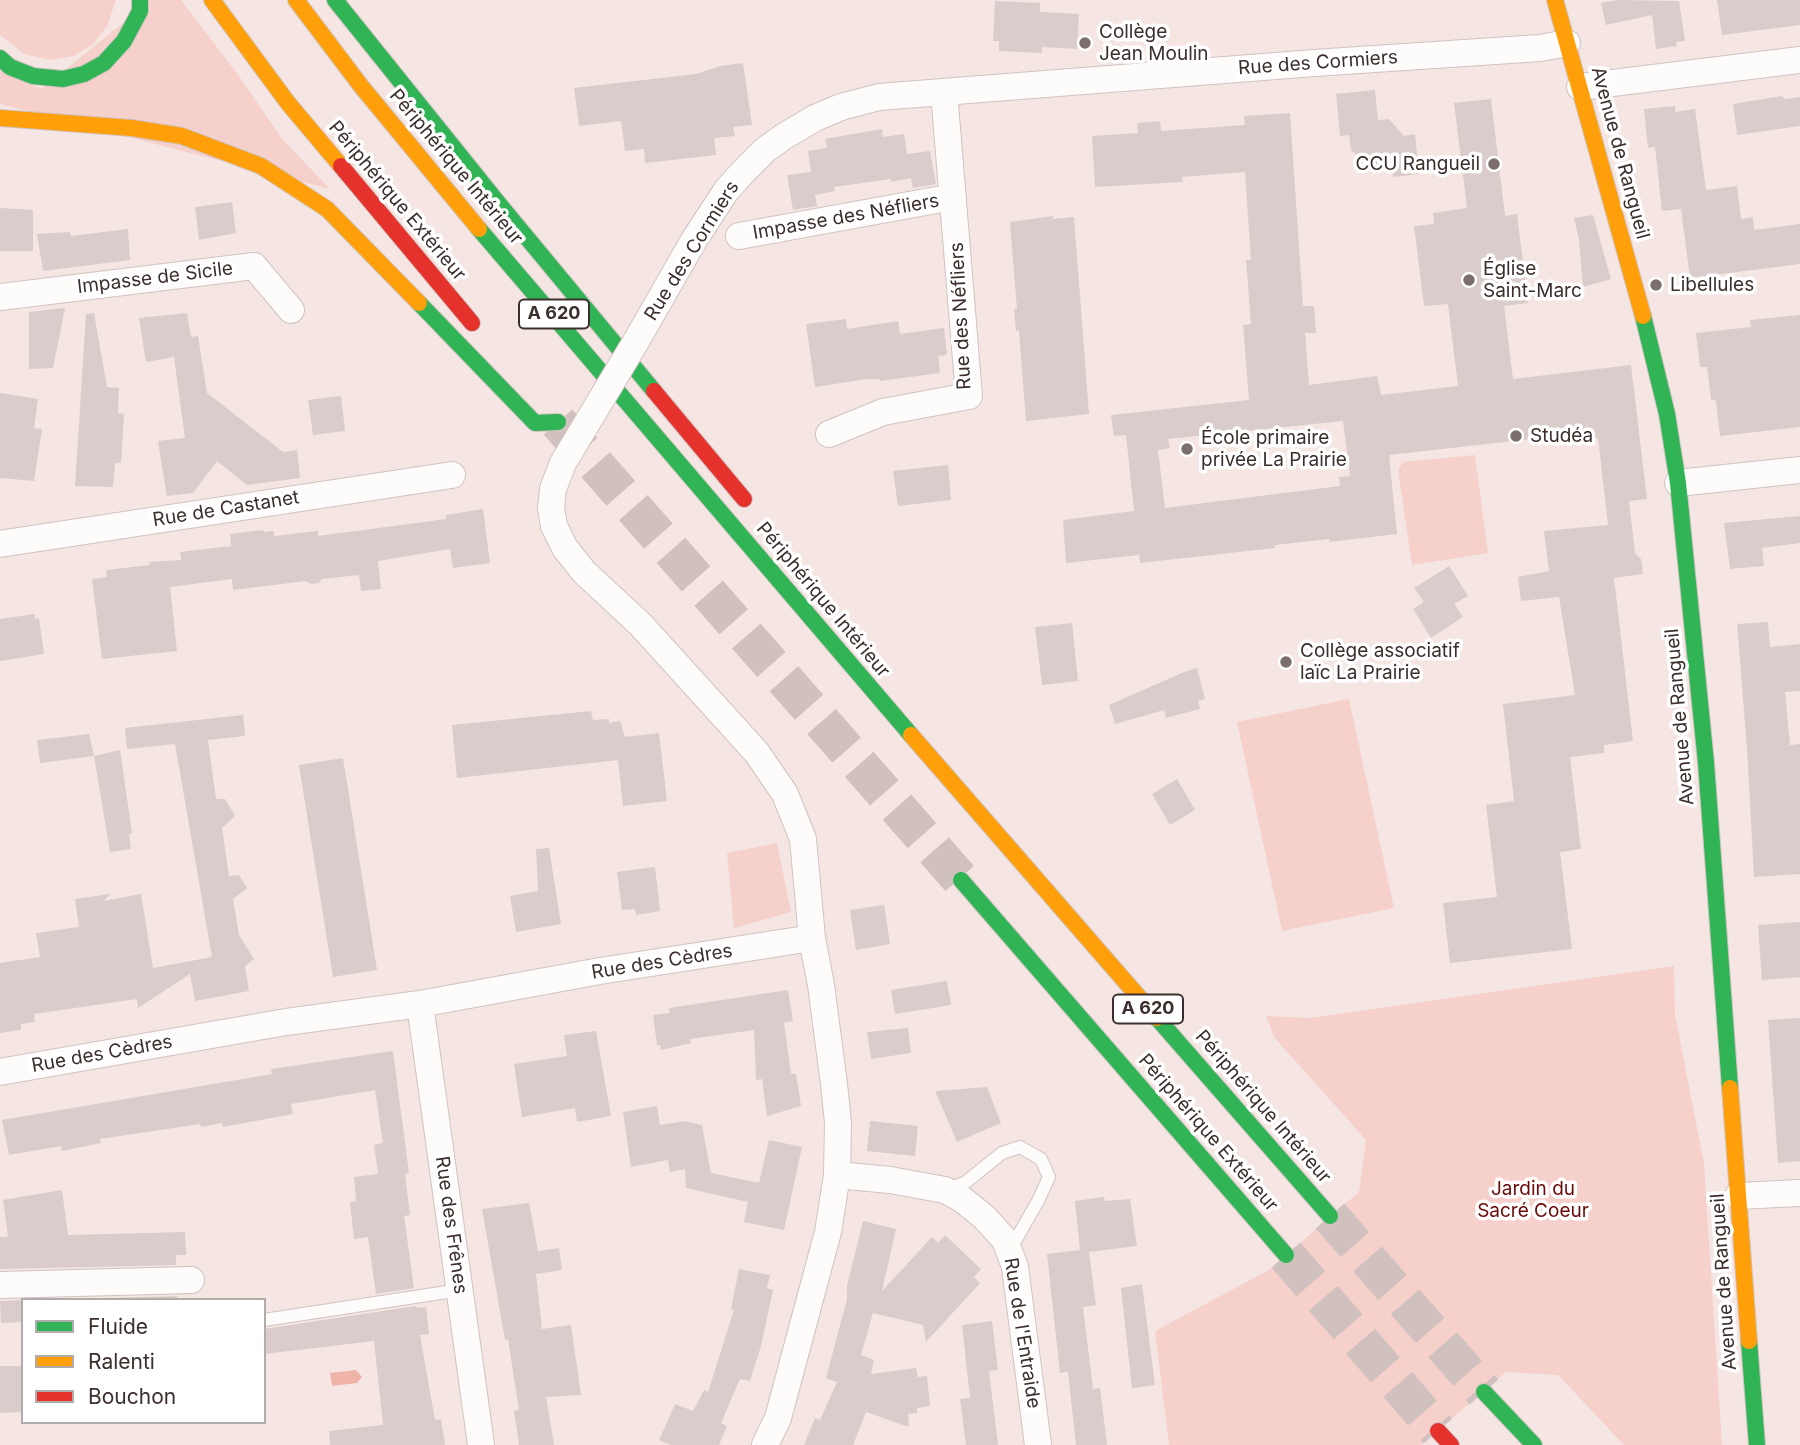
<!DOCTYPE html>
<html>
<head>
<meta charset="utf-8">
<style>
	body { margin:0 }
	#map { position:relative; width:1800px; height:1445px; overflow:hidden; background:#f5e6e3; font-family:Inter,sans-serif }
	canvas { display:block }
	.legend { position:absolute; left:21px; top:1298px; width:245px; height:126px; box-sizing:border-box; background:#fff; border:2px solid #b1abab; margin:0; padding:9px 12px; list-style:none; font-size:21px; color:#3b2e2c }
	.legend li { display:flex; align-items:center; gap:14px; height:35px }
	.legend b { width:35px; border:2px solid #b1abab }
</style>
</head>
<body>
<div id="map">
<canvas width="1800" height="1445"></canvas>
<ul class="legend">
<li><b style="height:9px;background:#30b455"></b>Fluide</li>
<li><b style="height:9px;background:#ff9f0a"></b>Ralenti</li>
<li><b style="height:9px;background:#e5322d"></b>Bouchon</li>
</ul>
</div>
<script>
const ctx = document.querySelector('canvas').getContext('2d');
ctx.lineJoin = 'round';
function paint(path, color) { ctx.fillStyle = color; ctx.fill(path, 'evenodd'); }
const toPath = rows => new Path2D(rows.map(r => 'M' + r).join(''));
function strokePath(path, color, width, dash) { ctx.strokeStyle = color; ctx.lineWidth = width; ctx.lineCap = dash ? 'butt' : 'round'; ctx.setLineDash(dash || []); ctx.stroke(path); }
function drawText(font, color, halo, rows, align = 'center') {
  ctx.font = font + ' Inter,sans-serif'; ctx.lineWidth = 7; ctx.setLineDash([]); ctx.textBaseline = 'middle'; ctx.strokeStyle = halo; ctx.fillStyle = color; for (const [text, x, y, turn = 0] of rows) {
    ctx.save(); ctx.translate(x, y); ctx.rotate((+turn || 0) * Math.PI / 180); ctx.textAlign = isNaN(turn) ? turn : align; if (halo) ctx.strokeText(text, 0, 0); ctx.fillText(text, 0, 0); ctx.restore();
  }
}
paint(toPath([
	[0,0,116,0,107,26,93,44,74,56,50,60,24,54,0,35],
	[151,0,181,0,236,72,283,140,330,189,0,104,0,71,42,89],
	[1475,455,1488,553,1412,565,1398,470,1403,462],
	[1349,699,1394,908,1282,931,1237,722],
	[777,843,791,912,734,928,727,853],
	[1674,966,1675,1014,1704,1164,1722,1445,1624,1445,1558,1375,1506,1372,1421,1445,1169,1445,1155,1331,1269,1270,1359,1192,1366,1140,1274,1037,1266,1016,1310,1018]
]), '#f6d0ca');
paint(toPath([
	[356,1370,362,1377,357,1383,332,1386,330,1373]
]), '#f0b3aa');
paint(toPath([
	[1617,0,1679,1,1685,41,1676,42,1677,46,1656,49,1652,15,1606,25,1601,3],
	[1717,0,1800,0,1800,25,1722,35],
	[995,1,1040,3,1040,12,1079,14,1077,49,1042,47,1042,53,999,51,999,41,993,41],
	[743,63,752,125,733,127,735,136,714,138,716,155,645,163,644,149,625,151,621,121,579,126,574,88,696,74,721,66],
	[1375,90,1378,120,1389,119,1404,136,1415,134,1419,174,1393,177,1392,170,1377,171,1351,150,1349,135,1340,136,1336,94],
	[1782,96,1785,99,1800,97,1800,126,1737,135,1733,104],
	[1491,99,1505,216,1517,214,1528,303,1504,306,1513,379,1631,365,1647,499,1629,501,1635,553,1641,559,1643,574,1614,578,1633,741,1604,745,1604,753,1570,757,1581,849,1560,852,1572,949,1450,963,1443,903,1497,897,1486,805,1514,801,1503,704,1575,695,1559,597,1521,601,1518,577,1549,571,1544,531,1608,525,1598,438,1576,441,1575,434,1389,455,1397,534,1329,542,1329,539,1275,545,1275,548,1140,563,1139,555,1066,563,1063,520,1134,511,1126,435,1114,436,1111,415,1249,400,1243,325,1251,324,1246,260,1251,260,1245,172,1182,177,1183,182,1095,187,1092,136,1138,133,1137,123,1160,121,1161,131,1245,125,1244,116,1290,113,1303,306,1314,306,1316,333,1305,333,1309,385,1377,376,1381,395,1458,386,1448,304,1424,306,1414,226,1434,224,1433,213,1467,208,1454,103],
	[1343,421,1350,476,1339,477,1340,486,1165,508,1158,450,1170,448,1168,439],
	[1675,106,1675,112,1695,109,1706,190,1737,186,1741,219,1753,217,1754,230,1800,224,1800,264,1690,278,1681,209,1662,211,1655,147,1648,148,1644,109],
	[882,129,883,137,904,134,907,154,930,151,936,184,913,188,911,178,891,182,891,179,834,187,835,191,815,195,817,206,793,210,787,175,811,172,808,151,827,148,825,139],
	[232,202,236,233,199,240,195,207],
	[0,208,33,210,33,251,0,251],
	[1593,215,1611,279,1583,287,1579,239,1574,218],
	[1053,216,1053,219,1074,217,1089,414,1026,421,1019,331,1016,331,1014,309,1017,309,1010,222],
	[128,229,130,260,43,271,37,234,70,232,71,236],
	[65,308,53,368,29,369,29,312],
	[94,313,107,387,119,388,118,413,124,414,121,463,115,463,113,487,75,486,86,314],
	[187,313,191,337,198,336,207,393,283,452,297,450,300,478,247,485,217,461,193,493,167,496,158,441,185,438,174,357,146,362,139,318],
	[1800,315,1800,427,1720,436,1716,400,1711,400,1707,367,1700,367,1696,333,1751,327,1750,320],
	[846,319,847,329,898,321,900,334,944,328,947,355,938,356,940,373,880,381,880,379,867,379,815,387,806,324],
	[0,393,38,399,34,428,42,429,34,481,0,478],
	[341,396,345,431,313,435,308,400],
	[948,465,951,500,898,506,893,471],
	[483,509,490,563,453,568,450,549,378,561,381,589,361,591,359,575,322,579,319,583,311,584,306,581,233,590,232,579,170,587,177,651,102,659,92,579,107,577,106,570,150,565,149,562,181,560,180,552,231,546,230,534,263,530,264,532,274,531,274,536,318,531,318,536,446,519,446,515],
	[1800,516,1800,543,1762,548,1764,566,1730,569,1724,523],
	[1449,566,1468,596,1454,604,1463,617,1431,638,1413,609,1424,602,1414,588],
	[35,614,35,619,39,618,44,654,0,661,0,619],
	[1768,622,1770,647,1800,644,1800,691,1785,692,1790,745,1800,744,1800,874,1754,877,1747,748,1737,624],
	[1072,623,1078,681,1042,685,1035,627],
	[1197,668,1205,699,1198,701,1200,709,1166,718,1164,710,1115,724,1109,705,1184,672],
	[591,711,593,720,609,719,609,723,620,721,625,737,659,733,667,801,623,806,618,760,457,778,452,725],
	[243,715,245,736,208,740,216,799,225,799,235,816,222,828,229,876,239,875,247,888,233,899,239,935,254,959,245,966,249,991,195,1001,190,974,138,1008,137,999,34,1014,35,1022,21,1024,21,1030,0,1033,0,963,40,957,36,933,79,927,75,899,110,894,104,901,141,894,153,968,212,957,175,744,127,749,125,728],
	[89,734,94,756,120,750,132,833,129,834,131,849,110,852,94,756,40,763,37,740],
	[343,758,377,970,333,977,299,765],
	[1177,779,1195,810,1170,825,1152,794],
	[549,848,561,924,516,932,510,896,538,891,536,849],
	[655,867,660,911,636,915,635,909,622,910,617,872],
	[884,905,890,944,856,950,850,910],
	[1800,922,1800,977,1762,980,1758,925],
	[947,981,951,1005,895,1014,891,990],
	[788,990,793,1021,784,1023,791,1074,796,1074,801,1106,767,1116,762,1079,756,1080,754,1030,690,1039,691,1043,661,1050,660,1045,657,1045,653,1015,670,1013,669,1008],
	[1800,1018,1800,1161,1778,1163,1768,1020],
	[908,1028,911,1053,871,1059,867,1032],
	[596,1031,611,1116,577,1122,575,1108,522,1117,514,1064,567,1056,564,1035],
	[393,1051,409,1173,405,1174,410,1215,404,1216,414,1288,376,1294,368,1237,354,1239,350,1202,356,1201,354,1177,378,1174,374,1145,383,1143,375,1090,291,1104,293,1114,223,1127,222,1123,201,1127,200,1124,100,1139,101,1143,62,1151,61,1146,9,1155,2,1120,272,1074,271,1069],
	[987,1087,1001,1123,957,1142,935,1091],
	[657,1106,660,1125,685,1121,702,1125,711,1173,759,1183,769,1140,802,1147,784,1230,744,1222,748,1202,686,1188,685,1169,670,1172,668,1160,631,1167,623,1112],
	[870,1121,918,1126,915,1156,867,1151],
	[62,1190,68,1235,185,1232,186,1255,176,1255,176,1265,0,1269,0,1237,8,1237,3,1200],
	[1104,1197,1105,1201,1130,1199,1137,1246,1089,1252,1096,1305,1083,1307,1093,1389,1100,1388,1107,1445,1076,1445,1068,1372,1060,1373,1047,1254,1080,1250,1075,1201],
	[529,1203,538,1251,559,1248,562,1270,536,1274,542,1329,571,1325,581,1395,546,1397,554,1445,519,1445,514,1411,519,1410,508,1339,505,1340,482,1209],
	[863,1221,896,1229,882,1291,932,1237,938,1243,945,1235,981,1269,974,1277,980,1283,926,1342,923,1325,873,1313,861,1355,874,1360,871,1374,916,1368,918,1377,927,1376,930,1406,917,1408,917,1413,908,1414,909,1427,866,1412,853,1445,804,1445,815,1418,820,1420,837,1382,826,1378,847,1299,847,1286],
	[739,1269,770,1275,767,1288,773,1290,761,1346,750,1381,740,1379,721,1423,727,1426,719,1445,671,1445,659,1440,675,1404,693,1411,704,1390,708,1392,734,1310,731,1309],
	[1142,1284,1155,1385,1132,1388,1121,1288],
	[177,1296,177,1300,38,1300],
	[23,1300,23,1322,1,1323,0,1301],
	[416,1306,417,1308,426,1307,429,1334,420,1335,435,1420,441,1419,445,1445,330,1445,329,1431,383,1425,374,1341,264,1354,264,1329],
	[992,1321,998,1370,989,1371,998,1445,966,1445,960,1399,970,1398,962,1325],
	[0,1366,23,1366,23,1412,0,1413]
]), '#d9ccca');
strokePath(toPath([
	[558,422,961,880],
	[1330,1216,1484,1392],
	[1286,1255,1438,1431]
]), '#d0c1be', 38, [38, 19]);
const lane = toPath([
	[948,1189,966,1182,1002,1153,1020,1147,1041,1159,1049,1177,1038,1201,1011,1248],
	[264,1320,460,1290]
]);
const street = toPath([
	[1580,87,1800,60],
	[739,236,953,197],
	[0,297,254,266,291,310],
	[635,343,694,240,726,191,742,173,765,150,783,137,815,118,841,107,879,97,1314,63,1540,48,1567,43],
	[829,434,883,412,969,396,944,92],
	[1678,483,1800,470],
	[553,489,551,508,554,526,565,548,584,572,641,625,757,753,785,794,803,839,812,938],
	[0,544,452,475],
	[420,1004,481,1445],
	[0,1072,286,1022,420,1004,600,971,812,938,821,985,834,1084,838,1123,837,1175,828,1232,778,1418,765,1445],
	[837,1175,890,1180,945,1190,963,1200,984,1217,1005,1240,1015,1267,1038,1445],
	[1738,1196,1800,1193],
	[0,1285,191,1280]
]);
const fast = toPath([
	[335,0,499,204,654,391],
	[0,58,10,67,33,76,63,79,84,74,104,63,124,41,140,11,140,0],
	[479,229,911,735],
	[419,303,535,423,558,422],
	[1643,316,1667,414,1678,483,1706,763,1730,1088],
	[961,880,1286,1255],
	[1157,1018,1330,1216],
	[1749,1341,1757,1445],
	[1484,1392,1534,1445]
]);
const slow = toPath([
	[212,0,288,103,341,166],
	[296,0,361,86,479,229],
	[1555,0,1643,316],
	[0,118,132,128,182,136,261,166,327,209,419,303],
	[911,735,1157,1018],
	[1730,1088,1749,1341]
]);
const jam = toPath([
	[341,166,472,323],
	[654,391,744,499],
	[1438,1431,1451,1445]
]);
strokePath(lane, '#d0c3c1', 14);
strokePath(street, '#d0c3c1', 28);
strokePath(fast, '#d0c3c1', 18);
strokePath(slow, '#d0c3c1', 18);
strokePath(jam, '#d0c3c1', 18);
strokePath(lane, '#fefbfb', 12);
strokePath(street, '#fefbfb', 26);
strokePath(fast, '#30b455', 16);
strokePath(slow, '#ff9f0a', 16);
strokePath(jam, '#e5322d', 16);
const streetBridge = toPath([
	[553,489,563,463,635,343]
]);
strokePath(streetBridge, '#d0c3c1', 28, []);
strokePath(streetBridge, '#fefbfb', 26);
for (const [x, y, r, color] of [
	[1085,43,7,"#7c6e6c"],
	[1494,164,7,"#7c6e6c"],
	[1469,280,7,"#7c6e6c"],
	[1656,285,7,"#7c6e6c"],
	[1516,436,7,"#7c6e6c"],
	[1187,449,7,"#7c6e6c"],
	[1286,662,7,"#7c6e6c"]
]) { const dot = new Path2D(); dot.arc(x, y, r, 0, 2 * Math.PI); ctx.fillStyle = color; ctx.fill(dot); strokePath(dot, '#fff', 2.5); }
for (const [x, y, w] of [
	[554,314,70],
	[1148,1009,70]
]) { const box = new Path2D(); box.roundRect(x - w / 2, y - 14.5, w, 29, 5); ctx.fillStyle = '#fff'; ctx.fill(box); strokePath(box, '#3b2e2c', 2); }
drawText('bold 18px', '#3b2e2c', null, [
	["A 620",554,314],
	["A 620",1148,1009]
]);
drawText('19px', '#3b2e2c', '#fff', [
	["Collège",1099,32],
	["Jean Moulin",1099,54],
	["CCU Rangueil",1480,164,"right"],
	["Église",1483,269],
	["Saint-Marc",1483,291],
	["Libellules",1670,285],
	["Studéa",1530,436],
	["École primaire",1201,438],
	["privée La Prairie",1201,460],
	["Collège associatif",1300,651],
	["laïc La Prairie",1300,673]
], 'left');
drawText('19px', '#3b2e2c', '#fff', [
	["Rue des Cormiers",1318,63,-4],
	["Avenue de Rangueil",1620,153,75],
	["Périphérique Intérieur",456,167,50],
	["Périphérique Extérieur",397,201,50],
	["Impasse des Néfliers",846,217,-10],
	["Rue des Cormiers",692,251,-58],
	["Impasse de Sicile",155,278,-7],
	["Rue des Néfliers",961,316,-93],
	["Rue de Castanet",226,509,-9],
	["Périphérique Intérieur",823,600,50],
	["Avenue de Rangueil",1680,717,-95],
	["Rue des Cèdres",662,962,-9],
	["Rue des Cèdres",102,1054,-10],
	["Périphérique Intérieur",1263,1107,49],
	["Périphérique Extérieur",1208,1133,49],
	["Rue des Frênes",451,1225,82],
	["Avenue de Rangueil",1724,1282,-94],
	["Rue de l'Entraide",1022,1333,81]
]);
drawText('19px', '#6b0a08', '#fff', [
	["Jardin du",1533,1189],
	["Sacré Coeur",1533,1211]
]);
</script>
</body>
</html>
